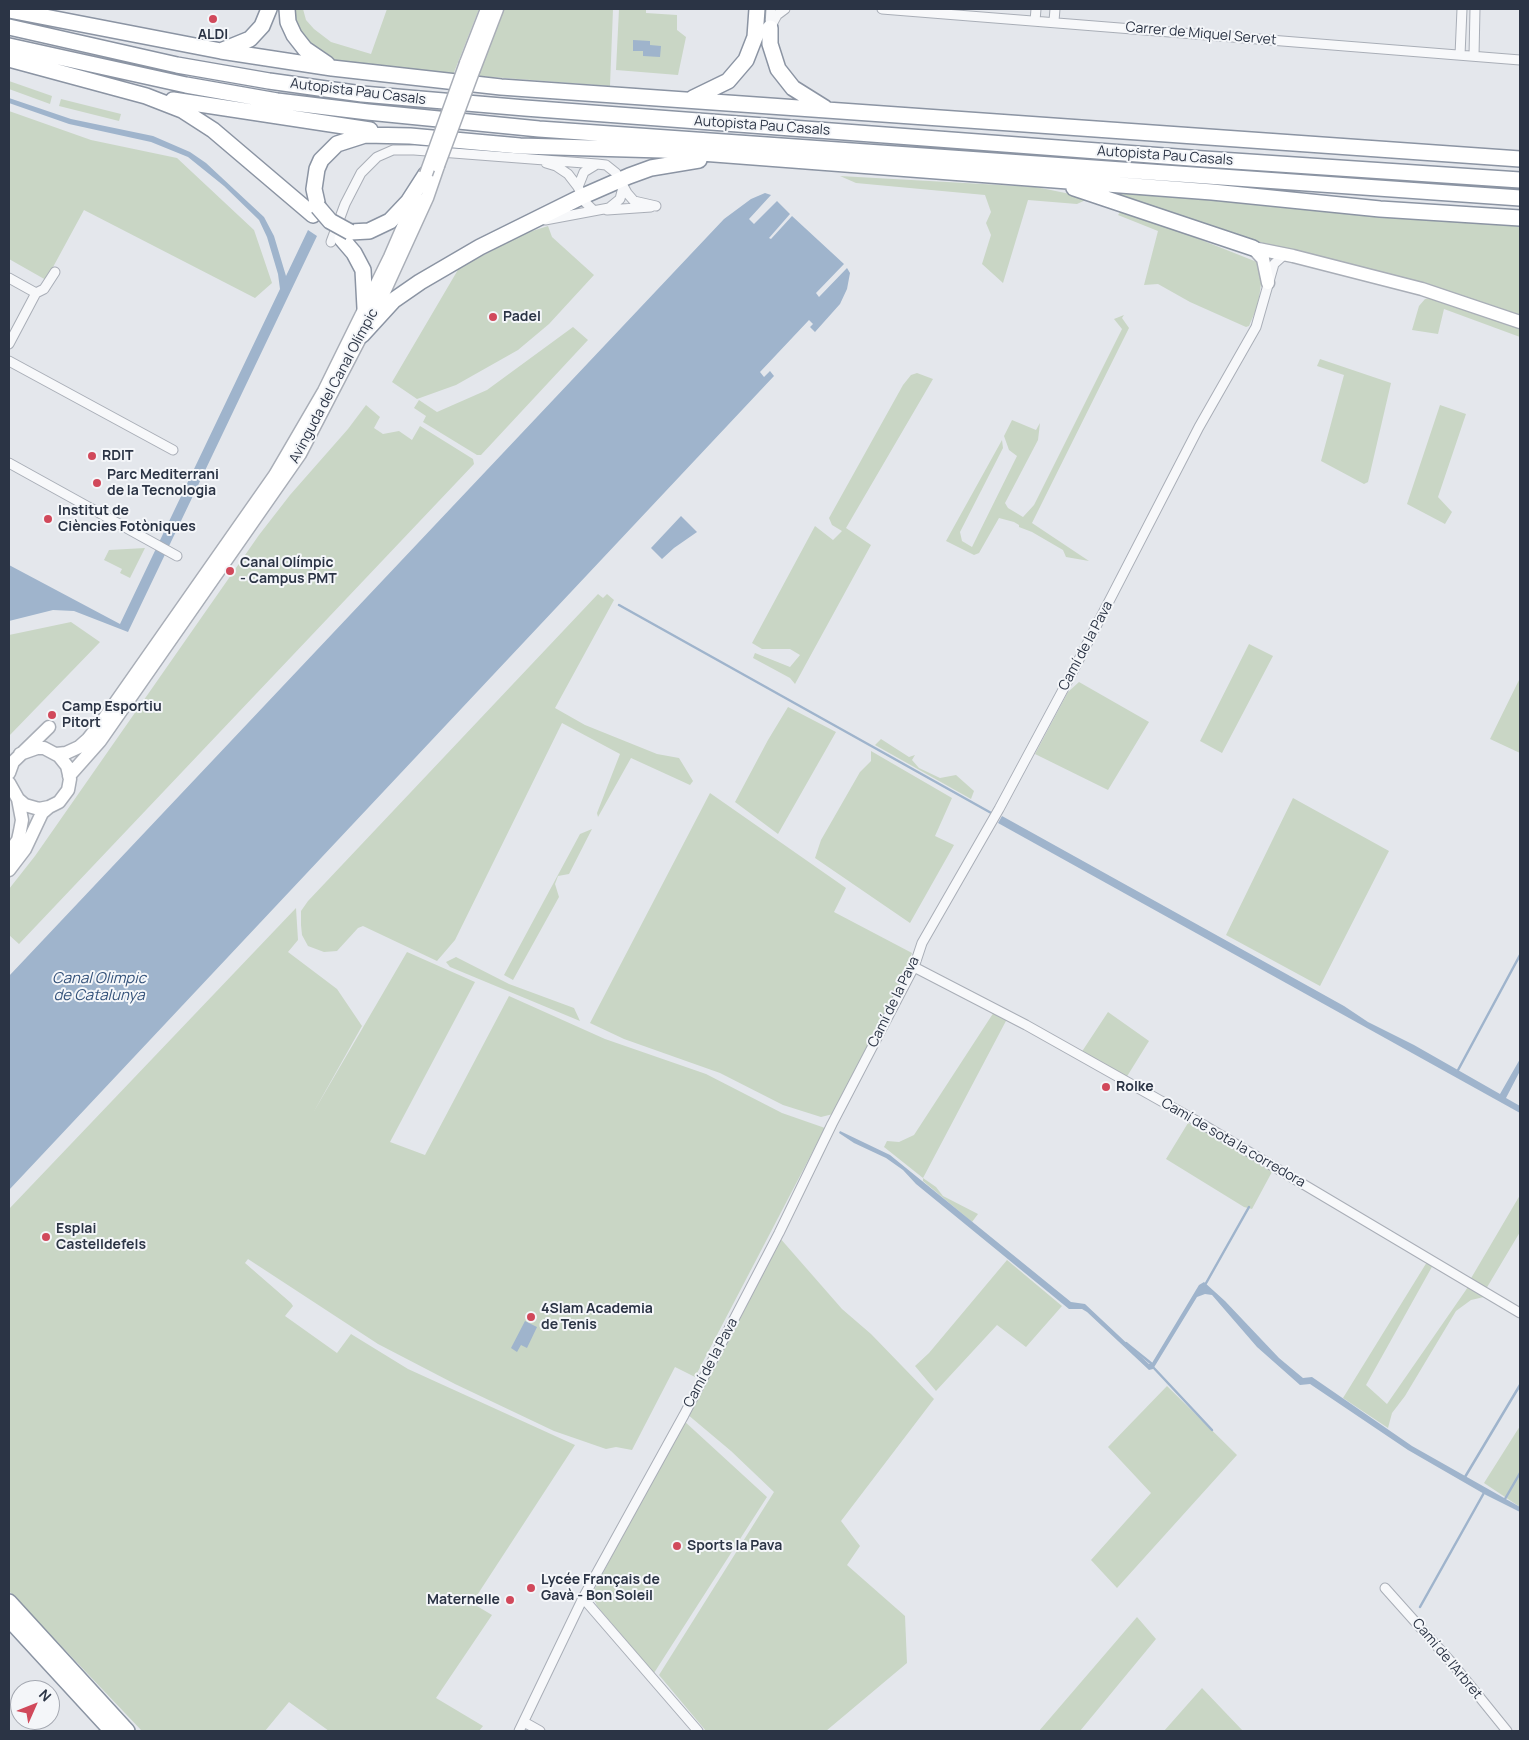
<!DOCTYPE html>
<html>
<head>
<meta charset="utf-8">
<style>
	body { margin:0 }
	#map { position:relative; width:1529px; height:1740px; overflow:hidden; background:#e4e7ec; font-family:Manrope,sans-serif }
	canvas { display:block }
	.frame { position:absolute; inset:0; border:10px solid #2b3445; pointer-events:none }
	.north { position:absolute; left:10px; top:1680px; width:50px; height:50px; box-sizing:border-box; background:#f4f6f9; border:1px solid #a4a8b1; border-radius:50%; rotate:46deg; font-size:14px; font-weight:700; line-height:20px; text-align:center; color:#2b3445 }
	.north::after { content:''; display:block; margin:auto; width:18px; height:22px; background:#d1495b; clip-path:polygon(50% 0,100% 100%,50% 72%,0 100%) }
</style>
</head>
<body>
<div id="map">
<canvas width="1529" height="1740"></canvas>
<div class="frame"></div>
<div class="north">N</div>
</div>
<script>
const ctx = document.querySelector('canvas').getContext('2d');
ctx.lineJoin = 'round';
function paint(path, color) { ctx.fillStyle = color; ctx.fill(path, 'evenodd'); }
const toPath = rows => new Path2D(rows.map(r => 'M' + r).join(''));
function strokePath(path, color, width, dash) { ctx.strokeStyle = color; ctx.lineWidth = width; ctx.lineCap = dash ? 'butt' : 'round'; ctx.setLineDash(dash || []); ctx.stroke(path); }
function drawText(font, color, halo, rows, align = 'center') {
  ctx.font = font + ' Manrope,sans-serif'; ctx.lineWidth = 4; ctx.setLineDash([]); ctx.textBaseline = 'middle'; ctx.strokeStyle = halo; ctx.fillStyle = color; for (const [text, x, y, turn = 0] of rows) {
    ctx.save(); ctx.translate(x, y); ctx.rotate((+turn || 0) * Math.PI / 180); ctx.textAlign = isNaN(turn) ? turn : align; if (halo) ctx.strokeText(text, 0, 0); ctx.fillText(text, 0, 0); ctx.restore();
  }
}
paint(toPath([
	[294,9,303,9,306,20,314,29,331,42,371,54,387,9,479,9,453,75,336,63,308,45,295,25],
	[504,9,613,9,610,86,478,76],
	[619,9,646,9,646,13,677,15,677,30,686,37,678,75,616,70],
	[9,81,52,96,50,104,9,89],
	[61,99,121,114,119,121,59,106],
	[9,111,91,140,177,158,254,230,272,283,255,298,84,210,46,280,9,259],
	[840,176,1036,187,1090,198,1077,204,1028,200,1003,283,982,264,991,235,986,223,991,212,985,195,856,183],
	[1104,190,1520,224,1520,317,1404,278,1211,230],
	[1123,209,1257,262,1261,270,1261,284,1258,305,1249,326,1246,327,1190,302,1158,284,1144,285,1158,231,1118,215],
	[548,226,552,237,594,275,549,324,518,350,456,385,417,399,392,382,459,268,526,233],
	[1435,297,1520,327,1520,337,1444,309,1438,334,1412,330,1419,306,1425,299],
	[1124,315,1122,318,1129,328,1032,523,1089,561,1066,557,1063,550,1032,532,1019,527,1019,525,1014,522,999,518,979,553,974,555,946,541,1002,440,1003,448,960,532,962,541,972,547,1017,456,1009,450,1004,436,1012,420,1036,430,1040,423,1038,440,1005,503,1008,508,1023,517,1034,505,1122,329,1114,319],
	[573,327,588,340,481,455,477,455,423,422,426,416,414,408,419,400,437,412,487,390],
	[1320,359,1391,383,1368,482,1364,484,1321,461,1344,375,1317,366],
	[917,373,933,379,846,528,871,545,795,684,790,678,753,658,755,653,790,667,800,655,790,649,762,649,752,643,815,526,833,540,842,531,832,525,829,518,903,385,911,375],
	[366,405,380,417,374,428,383,434,399,431,412,440,420,426,473,459,474,464,19,944,9,935,9,889,35,856,259,535,290,495,348,429],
	[1440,405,1466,414,1438,497,1452,512,1445,524,1407,504],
	[145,548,130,578,120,573,122,569,104,560,109,550],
	[598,594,603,598,607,594,614,600,555,708,585,725,657,754,679,758,693,781,690,785,631,758,598,817,597,813,620,754,562,723,455,940,437,961,363,926,358,928,337,951,324,952,308,946,302,935,301,925,301,911,308,901],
	[71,622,100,642,9,736,9,635],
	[1249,644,1273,656,1222,753,1200,741],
	[1520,678,1520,753,1490,739],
	[1079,682,1149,722,1108,790,1035,754,1068,692],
	[788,707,836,732,778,834,735,802,768,740],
	[881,739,909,757,915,755,912,760,919,768,940,778,956,775,974,791,971,799,875,745],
	[871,751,952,798,935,836,954,845,910,923,815,858,821,840,860,772,871,761],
	[710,793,846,888,834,912,912,953,899,988,833,1114,821,1117,783,1105,720,1073,624,1039,590,1023],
	[1293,798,1389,851,1320,986,1226,935],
	[592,829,569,874,558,876,555,884,559,897,513,980,504,975,580,834],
	[296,908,298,940,288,952,337,989,362,1026,313,1113,407,952,475,982,390,1142,425,1155,509,996,605,1039,706,1074,782,1113,825,1128,695,1377,675,1367,632,1450,616,1447,606,1449,554,1431,455,1384,378,1344,248,1259,245,1263,291,1303,293,1306,285,1316,337,1353,351,1334,408,1369,575,1445,472,1603,492,1615,436,1698,483,1726,479,1731,329,1731,289,1702,265,1731,142,1731,9,1591,9,1209],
	[456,957,509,984,574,1008,580,1021,450,967,446,962],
	[994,1012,1007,1019,923,1178,936,1187,943,1196,978,1214,972,1222,923,1181,923,1178,884,1147,887,1141,899,1142,914,1135],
	[1108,1012,1149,1041,1126,1078,1081,1053],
	[1188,1123,1271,1168,1273,1170,1252,1209,1244,1207,1166,1159],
	[1520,1195,1520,1232,1486,1289,1470,1280],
	[779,1237,842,1309,871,1334,934,1399,841,1521,860,1546,847,1565,905,1616,907,1663,826,1731,706,1731,659,1675,774,1492,731,1451,687,1414],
	[1007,1260,1062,1306,1026,1347,997,1325,936,1391,915,1366,929,1353],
	[1427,1262,1433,1265,1366,1385,1387,1404,1468,1287,1484,1297,1471,1300,1456,1311,1405,1396,1392,1413,1388,1428,1343,1398],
	[1167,1386,1237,1455,1117,1588,1091,1560,1151,1493,1108,1447],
	[683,1420,767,1497,654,1673,597,1606,592,1594],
	[1520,1426,1520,1507,1484,1483],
	[1137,1617,1156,1639,1080,1731,1039,1731],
	[1202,1688,1243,1731,1164,1731]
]), '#c9d6c5');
paint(toPath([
	[633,40,650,41,650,45,661,46,660,57,643,56,643,51,633,51],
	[9,98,71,119,153,136,190,152,206,163,264,217,274,236,286,276,308,230,317,236,128,632,74,611,53,610,9,621,9,565,120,624,280,289,278,274,267,237,259,220,224,186,188,157,151,142,69,124,9,103],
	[765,193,771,195,749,219,754,224,777,201,790,214,769,238,771,239,792,216,844,264,816,293,819,297,847,268,850,273,847,289,840,304,815,332,810,327,813,324,809,320,760,372,764,377,770,371,774,376,9,1190,9,976,724,219,751,199],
	[681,516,697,532,674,548,662,559,651,548],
	[1002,816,1344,1006,1368,1022,1414,1045,1500,1094,1520,1059,1520,1071,1506,1098,1520,1106,1520,1113,998,823],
	[840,1131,890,1155,1071,1302,1085,1304,1149,1364,1152,1363,1199,1285,1204,1282,1225,1301,1279,1358,1303,1378,1312,1377,1412,1446,1520,1507,1520,1512,1486,1495,1408,1450,1310,1384,1300,1385,1257,1347,1212,1295,1205,1294,1197,1297,1153,1369,1149,1370,1087,1312,1082,1309,1069,1309,916,1184,903,1170,886,1158,854,1143,839,1133],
	[525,1321,537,1327,527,1348,521,1345,517,1352,511,1348]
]), '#9fb4cc');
strokePath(toPath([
	[619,605,993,814],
	[1457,1072,1520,955],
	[1205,1285,1249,1207],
	[1126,1343,1152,1364],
	[1152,1366,1212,1430],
	[1465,1477,1520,1385],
	[1505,1499,1520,1473],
	[1420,1607,1485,1491]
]), '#9fb4cc', 2.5);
const street = toPath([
	[882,9,1520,60],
	[1035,21,1036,9],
	[1054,21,1055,9],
	[770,26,771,9],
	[770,28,777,15,785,9],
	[1460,55,1462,9],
	[1474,56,1475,9],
	[546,163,556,166,568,174,578,187,585,202,593,210],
	[578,187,584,172,597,164,606,165,616,173,627,193,634,201,656,206],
	[607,210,651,207],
	[545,220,609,208,620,199,623,187],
	[331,242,345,204,361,173,377,157,393,150,414,150,597,164],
	[9,278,36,293],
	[36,293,44,289,55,272],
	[9,344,36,293],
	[9,361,173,450],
	[9,463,177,556],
	[914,967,1026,1025,1202,1124,1520,1313],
	[1385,1588,1452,1663,1507,1731],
	[583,1598,698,1731],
	[524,1722,540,1731],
	[519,1731,583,1598,684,1415,779,1233,832,1124,914,967,922,943,999,809,1072,673,1199,427,1256,327,1274,264,1284,255]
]);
const secondary = toPath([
	[466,63,487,9],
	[474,69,497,9],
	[1253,248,1293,256,1422,289,1520,322],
	[1253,248,1263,259,1268,283],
	[56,754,66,753,79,747,88,739,104,719,275,475,324,391,390,257,416,197],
	[9,773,13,762,49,727],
	[69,776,100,741,300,454,385,290,427,198,438,166],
	[9,783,18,799,25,805,39,809,49,807,59,802,68,790,70,779,67,766,59,756,44,748,37,748,20,754],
	[9,853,18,840,20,831,22,820,18,799],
	[9,870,25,849,42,813,49,807]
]);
const highway = toPath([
	[287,9,288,22,294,35,305,49,327,64],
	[9,10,221,51,332,68,501,87,1520,159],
	[9,27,177,65,269,81,362,94,525,108,1204,159,1520,180],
	[770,28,770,44,778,69,793,88,825,108],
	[9,46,186,85,277,101,368,112,539,129,1520,198],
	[223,50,250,39,262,26,269,9],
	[9,59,146,96,182,110,213,130,313,215],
	[693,98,728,81,746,60,755,37,757,9],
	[173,100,370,130],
	[1074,188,1253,248],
	[318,207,314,189,317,169,321,160,337,144,365,135,410,136,520,146,662,150,1212,192,1380,209,1520,218],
	[350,232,369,231,390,221,408,202,426,174],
	[342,239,354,253,363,270,365,308],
	[362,335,394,300,420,282,480,247,581,197,629,176,651,168,699,160],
	[9,1602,127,1731],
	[9,1619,112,1731]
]);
strokePath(street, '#a9aeb7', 11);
strokePath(secondary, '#a9aeb7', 15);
strokePath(highway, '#8b94a3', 18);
strokePath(street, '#f7f8fa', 9);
strokePath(secondary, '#fff', 12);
strokePath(highway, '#fff', 15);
const secondaryBridge = toPath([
	[438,166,474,69],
	[426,174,466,63]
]);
const highwayBridge = toPath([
	[318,207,330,221,350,232]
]);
strokePath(secondaryBridge, '#a9aeb7', 15, []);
strokePath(highwayBridge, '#8b94a3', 18, []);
strokePath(secondaryBridge, '#fff', 12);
strokePath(highwayBridge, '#fff', 15);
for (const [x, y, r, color] of [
	[213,19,5,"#d1495b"],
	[493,317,5,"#d1495b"],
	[92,456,5,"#d1495b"],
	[97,483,5,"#d1495b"],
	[48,519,5,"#d1495b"],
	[230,571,5,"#d1495b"],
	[52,715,5,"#d1495b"],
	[1106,1087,5,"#d1495b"],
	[46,1237,5,"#d1495b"],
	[531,1317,5,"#d1495b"],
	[677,1546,5,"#d1495b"],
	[531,1588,5,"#d1495b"],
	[510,1600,5,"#d1495b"]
]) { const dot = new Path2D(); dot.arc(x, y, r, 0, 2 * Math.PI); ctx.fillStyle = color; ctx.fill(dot); strokePath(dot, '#f4f6f9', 2); }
drawText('14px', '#2b3445', '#f4f6f9', [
	["Carrer de Miquel Servet",1201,34,5],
	["Autopista Pau Casals",358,92,7],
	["Autopista Pau Casals",762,126,4],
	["Autopista Pau Casals",1165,156,4],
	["Avinguda del Canal Olímpic",334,386,-62],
	["Camí de la Pava",1086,646,-62],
	["Camí de la Pava",894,1002,-64],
	["Camí de sota la corredora",1233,1143,30],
	["Camí de la Pava",711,1363,-62],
	["Camí de l'Arbret",1447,1659,50]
]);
drawText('bold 14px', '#2b3445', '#f4f6f9', [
	["ALDI",213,35,"center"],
	["Padel",503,317],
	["RDIT",102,456],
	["Parc Mediterrani",107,475],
	["de la Tecnologia",107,491],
	["Institut de",58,511],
	["Ciències Fotòniques",58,527],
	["Canal Olímpic",240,563],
	["- Campus PMT",240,579],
	["Camp Esportiu",62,707],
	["Pitort",62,723],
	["Rolke",1116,1087],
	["Esplai",56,1229],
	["Castelldefels",56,1245],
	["4Slam Academia",541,1309],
	["de Tenis",541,1325],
	["Sports la Pava",687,1546],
	["Lycée Français de",541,1580],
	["Gavà - Bon Soleil",541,1596],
	["Maternelle",500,1600,"right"]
], 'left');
drawText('italic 15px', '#34527a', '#f4f6f9', [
	["Canal Olimpic",99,979],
	["de Catalunya",99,996]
]);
</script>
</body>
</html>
